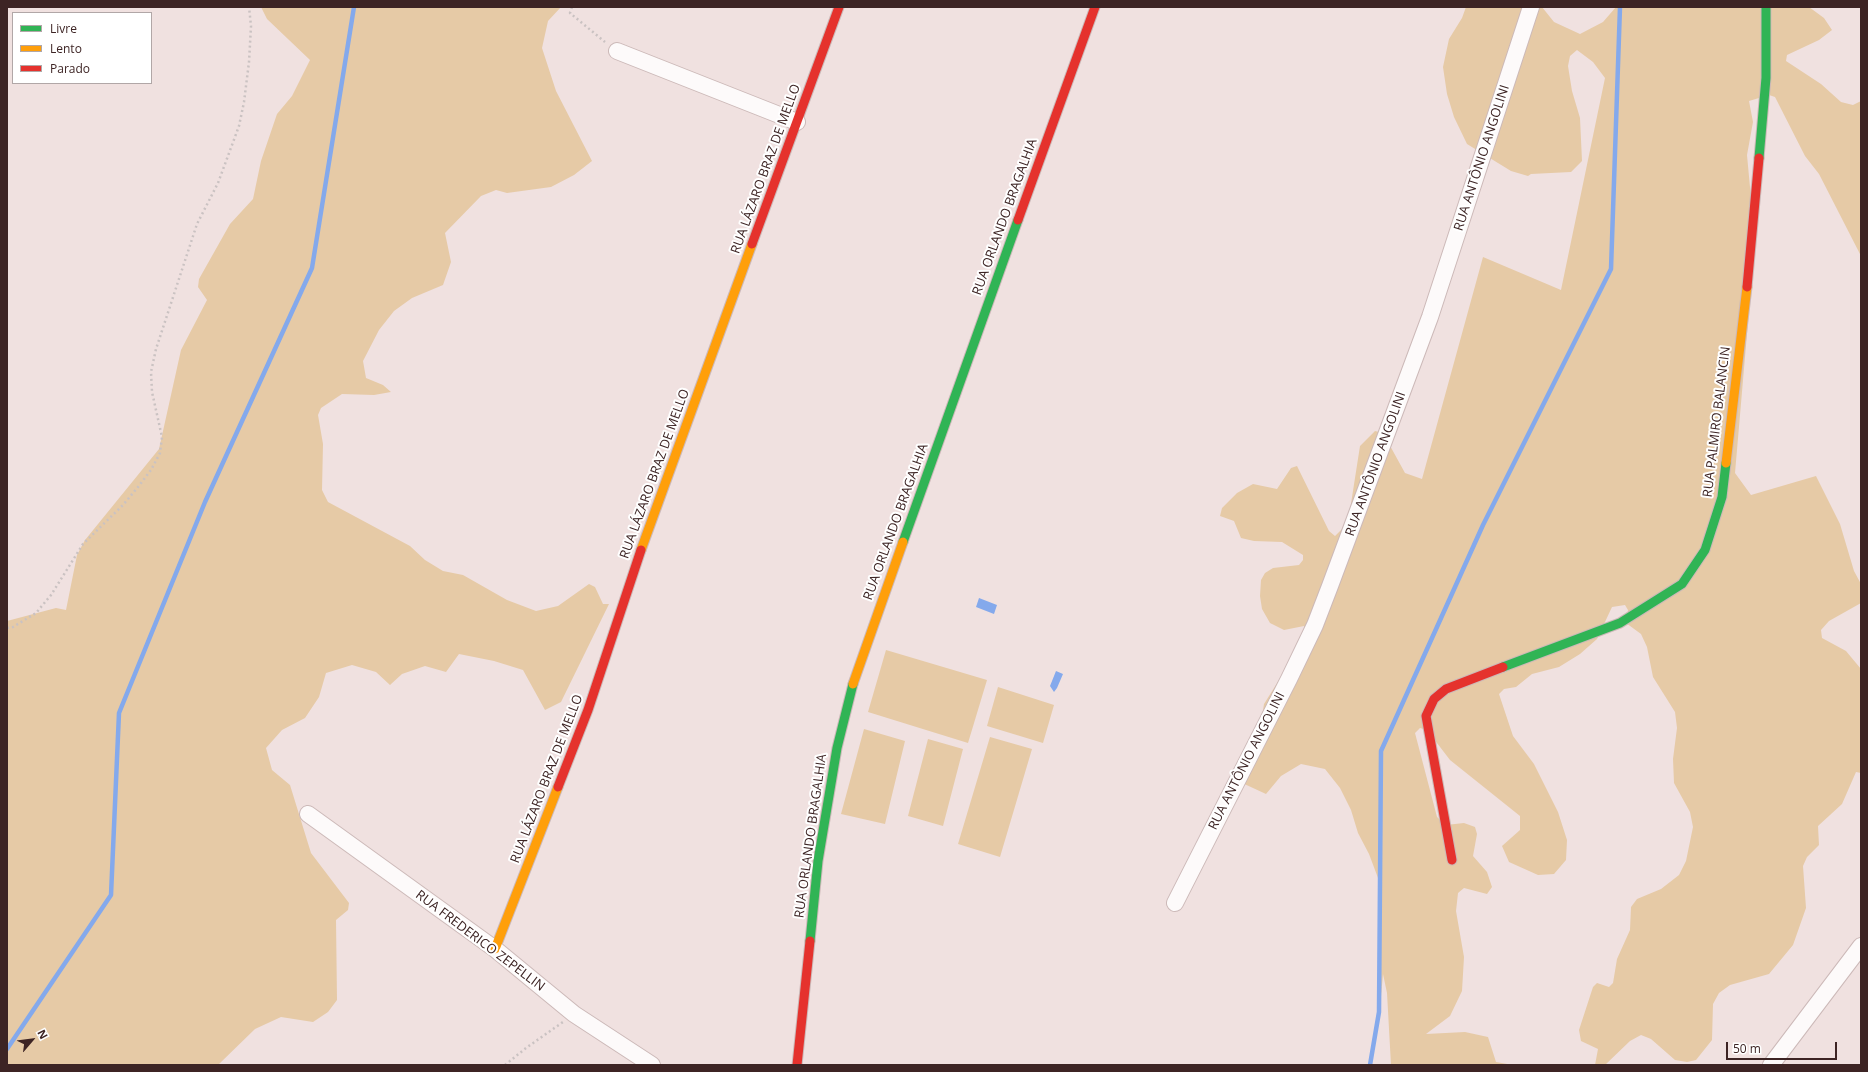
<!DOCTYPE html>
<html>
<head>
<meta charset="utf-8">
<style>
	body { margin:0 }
	#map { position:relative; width:1868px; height:1072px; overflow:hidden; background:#f0e1e0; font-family:"Open Sans",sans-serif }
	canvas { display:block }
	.frame { position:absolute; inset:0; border:8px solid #3d2424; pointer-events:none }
	.legend { position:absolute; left:12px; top:12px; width:140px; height:72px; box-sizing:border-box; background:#fff; border:1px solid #b1a7a7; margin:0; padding:5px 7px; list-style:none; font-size:12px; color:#3d2424 }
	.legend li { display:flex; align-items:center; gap:8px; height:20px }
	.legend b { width:20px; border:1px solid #b1a7a7 }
	.north { position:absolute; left:12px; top:1020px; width:40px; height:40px; -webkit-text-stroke:3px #fff; paint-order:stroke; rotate:62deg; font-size:11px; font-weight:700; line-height:16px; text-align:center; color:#3d2424 }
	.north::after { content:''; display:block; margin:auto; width:14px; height:18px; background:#3d2424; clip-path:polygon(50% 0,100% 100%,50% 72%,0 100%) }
	.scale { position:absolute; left:1726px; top:1042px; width:111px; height:18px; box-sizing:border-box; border:2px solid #3d2424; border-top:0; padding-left:5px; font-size:12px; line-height:14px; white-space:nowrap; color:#3d2424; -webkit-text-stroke:3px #fff; paint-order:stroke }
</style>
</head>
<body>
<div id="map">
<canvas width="1868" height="1072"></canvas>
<div class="frame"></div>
<ul class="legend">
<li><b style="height:5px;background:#30b455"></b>Livre</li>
<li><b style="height:5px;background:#ff9f0a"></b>Lento</li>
<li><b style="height:5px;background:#e5322d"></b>Parado</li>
</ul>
<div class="north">N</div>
<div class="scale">50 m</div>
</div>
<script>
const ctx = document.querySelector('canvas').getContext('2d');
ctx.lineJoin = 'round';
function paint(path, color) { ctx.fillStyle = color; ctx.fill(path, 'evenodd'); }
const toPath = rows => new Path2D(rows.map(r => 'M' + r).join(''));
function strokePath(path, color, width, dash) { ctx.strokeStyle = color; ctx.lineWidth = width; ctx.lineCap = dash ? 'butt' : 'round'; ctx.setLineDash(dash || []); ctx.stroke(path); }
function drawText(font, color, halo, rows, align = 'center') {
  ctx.font = font + ' "Open Sans",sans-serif'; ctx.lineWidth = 4; ctx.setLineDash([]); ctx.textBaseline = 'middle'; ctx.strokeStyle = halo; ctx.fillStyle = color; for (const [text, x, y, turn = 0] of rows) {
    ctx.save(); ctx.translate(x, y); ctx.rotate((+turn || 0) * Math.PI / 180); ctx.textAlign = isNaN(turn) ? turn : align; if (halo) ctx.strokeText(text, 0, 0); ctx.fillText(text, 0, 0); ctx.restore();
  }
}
paint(toPath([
	[261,7,561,7,548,21,542,48,556,91,592,161,574,175,551,187,507,193,496,190,481,196,445,233,451,262,443,285,412,298,394,311,379,330,363,361,366,378,383,385,391,392,374,395,342,394,321,408,318,415,323,444,322,490,328,502,410,546,425,560,443,571,463,575,507,600,536,611,558,606,589,584,595,587,603,604,609,604,561,702,545,710,523,670,494,661,459,654,446,672,425,666,402,674,390,685,376,672,352,665,326,673,319,697,305,718,282,730,266,748,272,770,290,785,311,853,349,903,348,910,336,920,337,1000,328,1012,313,1022,281,1017,255,1029,218,1065,7,1065,7,621,56,608,66,610,77,555,85,540,159,449,181,350,207,300,198,287,199,279,230,224,253,199,261,161,277,114,292,96,310,60,267,19],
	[1466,7,1542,7,1554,22,1580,34,1603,22,1616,7,1809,7,1824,18,1832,30,1819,40,1787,55,1786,61,1821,84,1841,102,1853,105,1861,101,1861,256,1819,174,1805,156,1775,97,1769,95,1749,101,1753,122,1747,155,1755,241,1735,473,1751,495,1816,476,1840,524,1854,571,1861,584,1861,603,1829,621,1821,630,1822,638,1846,651,1861,669,1861,773,1856,772,1842,804,1818,826,1819,845,1807,857,1803,866,1806,908,1793,945,1769,974,1730,985,1719,993,1713,1004,1712,1040,1696,1060,1687,1062,1675,1060,1651,1039,1641,1035,1630,1041,1605,1065,1595,1065,1598,1049,1581,1041,1579,1030,1593,987,1597,983,1609,987,1613,983,1617,959,1630,930,1631,907,1637,899,1661,889,1679,875,1686,861,1693,827,1690,812,1674,783,1673,759,1677,728,1675,712,1653,677,1647,647,1641,634,1626,623,1628,610,1625,605,1612,607,1597,639,1580,654,1559,667,1532,674,1516,687,1504,689,1499,694,1513,736,1534,764,1558,812,1567,840,1566,860,1554,874,1538,875,1509,862,1502,846,1520,830,1520,816,1450,760,1427,730,1420,728,1415,733,1437,817,1446,825,1464,823,1475,827,1477,834,1473,856,1487,872,1492,887,1487,894,1464,888,1458,893,1456,911,1464,957,1462,991,1450,1016,1426,1034,1465,1032,1488,1037,1496,1062,1513,1065,1391,1065,1387,993,1383,974,1380,1008,1381,886,1369,854,1358,833,1351,810,1340,788,1325,769,1301,764,1281,776,1266,794,1240,782,1247,776,1254,766,1264,704,1304,640,1304,626,1284,630,1270,623,1262,609,1260,596,1261,580,1265,573,1273,568,1299,565,1303,560,1303,555,1282,542,1254,541,1241,538,1234,521,1220,516,1222,508,1237,493,1253,484,1277,489,1291,468,1297,466,1329,531,1335,536,1342,529,1350,510,1360,446,1375,431,1383,433,1405,473,1422,479,1483,257,1561,290,1605,78,1593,62,1577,50,1570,56,1568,66,1572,91,1580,118,1582,161,1571,172,1531,174,1528,176,1511,171,1467,144,1454,117,1447,94,1443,67,1449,39,1462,18],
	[886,650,987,680,968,743,868,712],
	[998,687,1054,705,1043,743,987,726],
	[864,729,905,741,885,824,841,814],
	[990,737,1032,749,1000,857,958,844],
	[928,739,963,749,943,826,908,816]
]), '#e6caa6');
paint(toPath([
	[979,598,997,605,994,614,976,607],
	[1056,671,1063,674,1057,688,1054,692,1050,686]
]), '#84a9ec');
strokePath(toPath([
	[7,1049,111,895,119,713,205,502,312,268,354,7],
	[1370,1065,1379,1012,1381,751,1483,525,1611,269,1620,7]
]), '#84a9ec', 4.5);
const street = toPath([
	[617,51,797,122],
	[308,814,495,949,574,1014,652,1065],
	[1175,903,1289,679,1315,625,1330,586,1430,317,1531,7],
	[1771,1065,1861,946]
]);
const fast = toPath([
	[1759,158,1766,78,1766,7],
	[903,542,1018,220],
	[1503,667,1620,623,1682,584,1705,550,1722,497,1726,463],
	[810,941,818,861,837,748,853,684]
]);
const slow = toPath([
	[1726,463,1747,287],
	[641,550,752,244],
	[853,684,903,542],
	[495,949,558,787]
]);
const jam = toPath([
	[1018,220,1095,7],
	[752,244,839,7],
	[1747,287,1759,158],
	[558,787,588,710,641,550],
	[1452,860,1426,716,1434,699,1446,689,1503,667],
	[797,1065,810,941]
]);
strokePath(street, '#ccb9b8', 18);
strokePath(fast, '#ccb9b8', 11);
strokePath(slow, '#ccb9b8', 11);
strokePath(jam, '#ccb9b8', 11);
strokePath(toPath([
	[572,7,570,13,605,42],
	[7,628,13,627,36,613,51,595,83,544,123,505,138,487,151,470,160,453,162,437,152,392,151,372,156,349,197,224,218,183,239,126,244,102,249,62,251,26,249,7],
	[505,1065,526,1048,563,1022]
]), '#cac2c2', 2.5, [2, 3]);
strokePath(street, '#fdfafa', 16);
strokePath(fast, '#30b455', 9);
strokePath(slow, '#ff9f0a', 9);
strokePath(jam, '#e5322d', 9);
drawText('13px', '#3d2424', '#fff', [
	["RUA ANTÔNIO ANGOLINI",1482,158,-72],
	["RUA LÁZARO BRAZ DE MELLO",766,169,-70],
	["RUA ORLANDO BRAGALHIA",1005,217,-70],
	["RUA PALMIRO BALANCIN",1717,422,-83],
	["RUA ANTÔNIO ANGOLINI",1376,464,-70],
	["RUA LÁZARO BRAZ DE MELLO",655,474,-70],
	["RUA ORLANDO BRAGALHIA",896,522,-70],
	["RUA ANTÔNIO ANGOLINI",1247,761,-63],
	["RUA LÁZARO BRAZ DE MELLO",547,779,-69],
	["RUA ORLANDO BRAGALHIA",811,836,-82],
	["RUA FREDERICO ZEPELLIN",480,941,37]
]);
</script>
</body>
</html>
